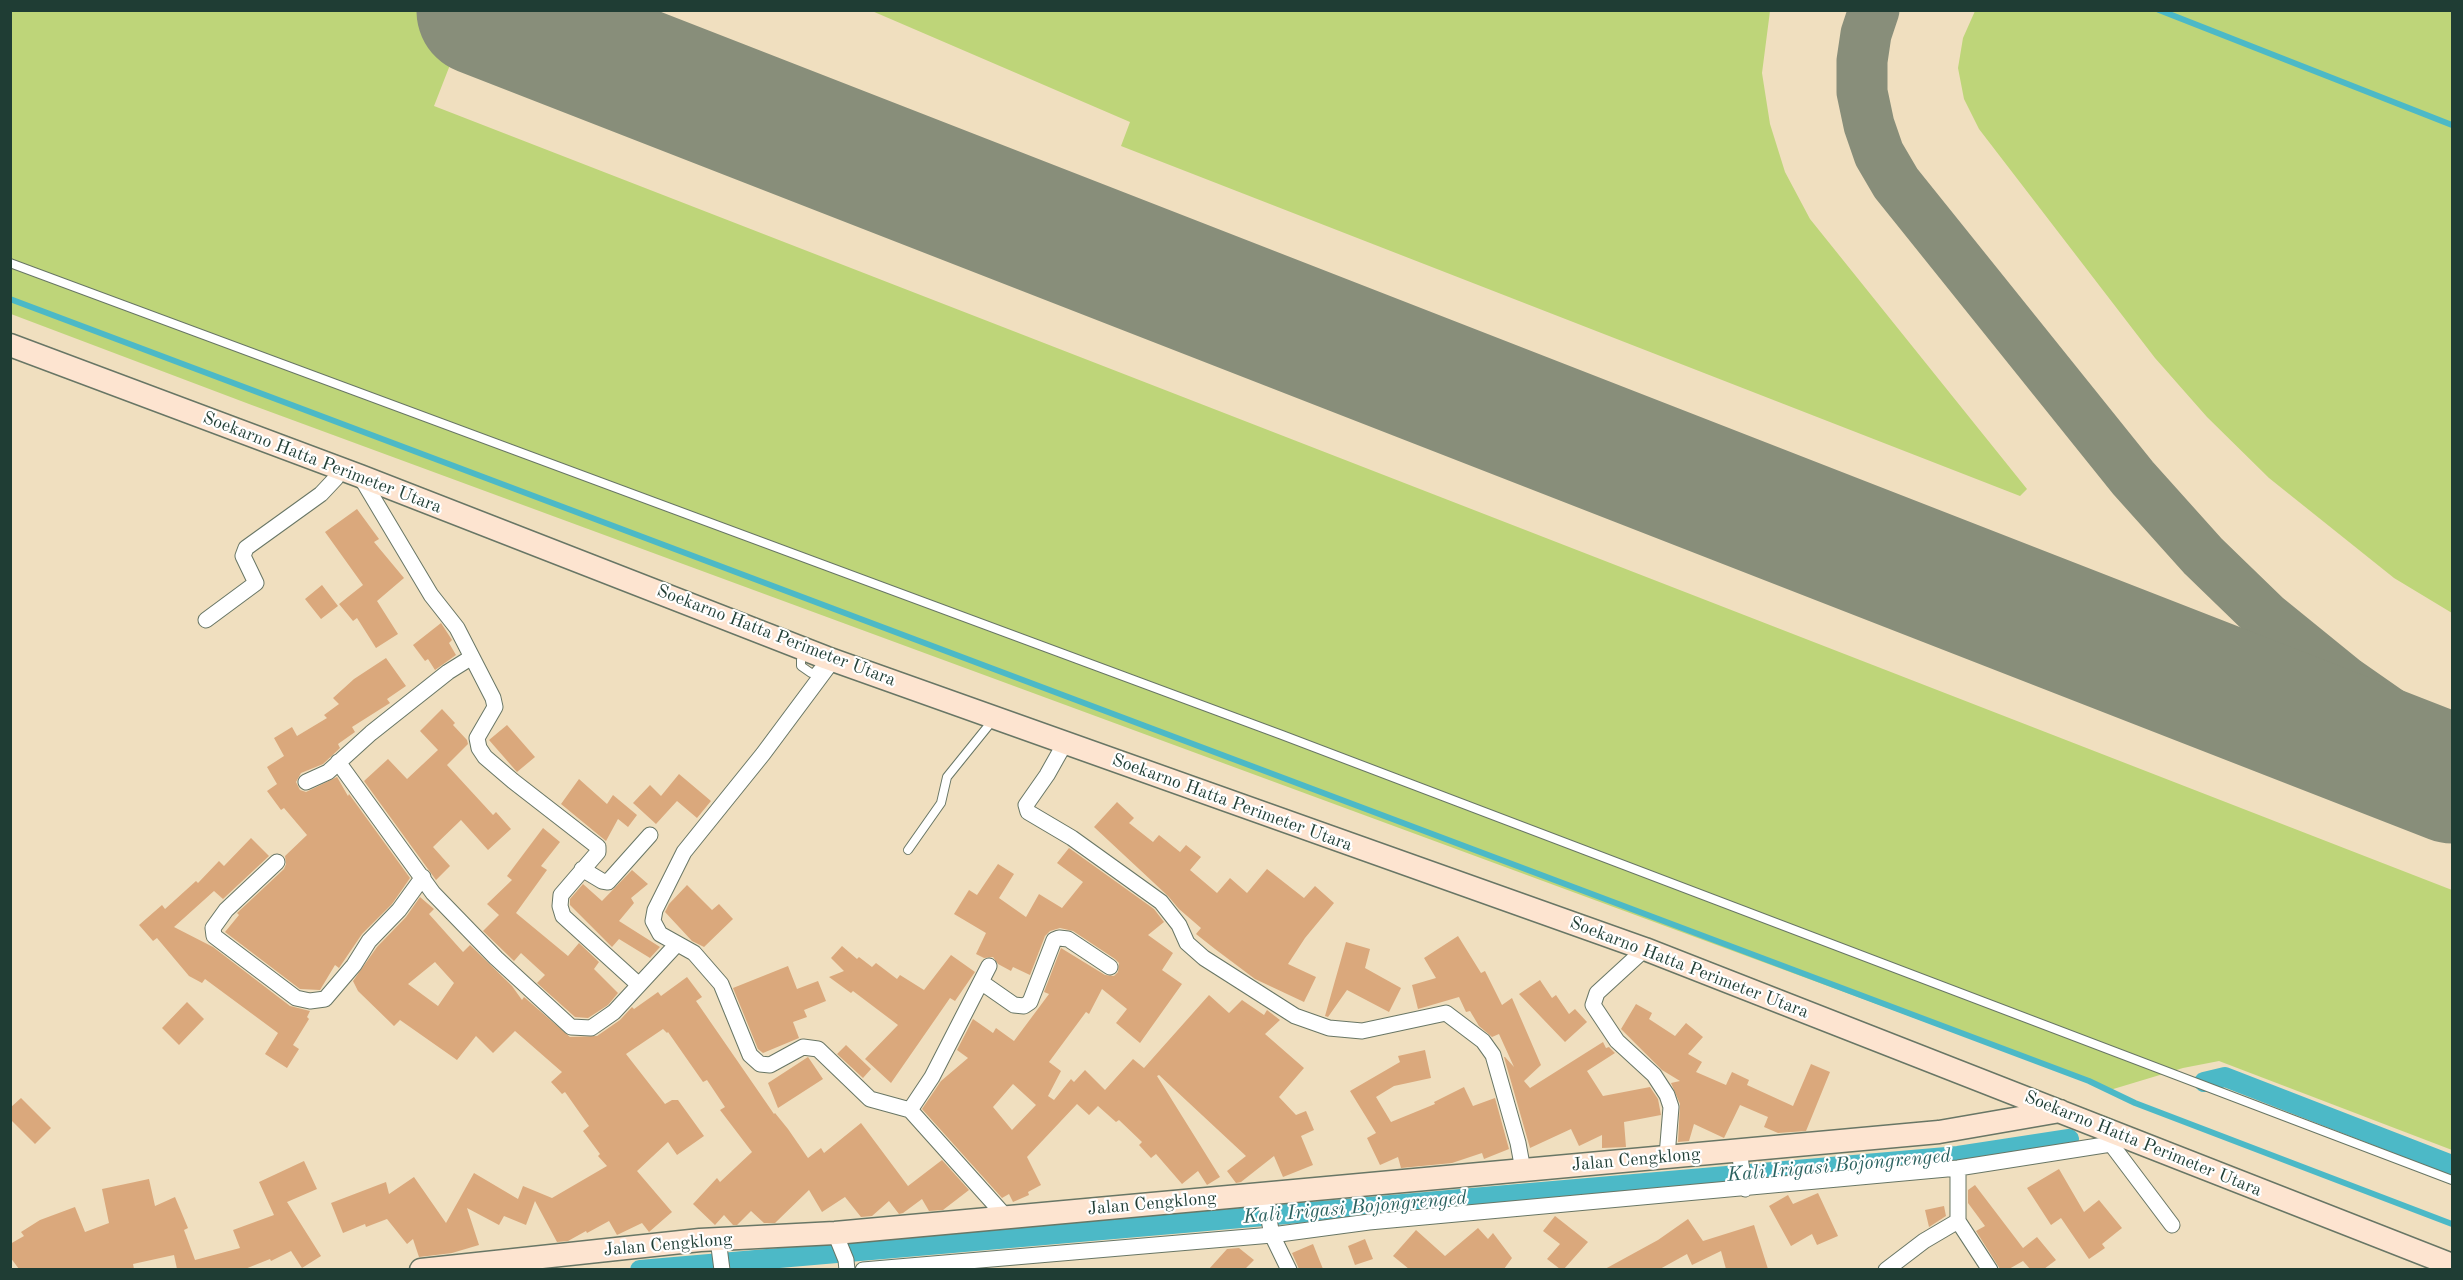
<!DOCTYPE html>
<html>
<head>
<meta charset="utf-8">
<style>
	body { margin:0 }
	#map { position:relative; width:2463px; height:1280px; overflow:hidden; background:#f0dfbf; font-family:"Old Standard TT",serif }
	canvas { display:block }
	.frame { position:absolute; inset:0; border:12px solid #1f3d34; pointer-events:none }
</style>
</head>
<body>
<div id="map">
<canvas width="2463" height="1280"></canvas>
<div class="frame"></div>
</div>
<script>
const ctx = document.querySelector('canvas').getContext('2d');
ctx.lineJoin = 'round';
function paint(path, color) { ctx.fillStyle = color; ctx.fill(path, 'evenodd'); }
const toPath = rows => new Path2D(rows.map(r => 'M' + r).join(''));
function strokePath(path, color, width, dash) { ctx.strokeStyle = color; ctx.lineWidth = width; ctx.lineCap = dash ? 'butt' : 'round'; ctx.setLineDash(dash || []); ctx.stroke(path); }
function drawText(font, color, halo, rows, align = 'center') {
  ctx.font = font + ' "Old Standard TT",serif'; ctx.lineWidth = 4.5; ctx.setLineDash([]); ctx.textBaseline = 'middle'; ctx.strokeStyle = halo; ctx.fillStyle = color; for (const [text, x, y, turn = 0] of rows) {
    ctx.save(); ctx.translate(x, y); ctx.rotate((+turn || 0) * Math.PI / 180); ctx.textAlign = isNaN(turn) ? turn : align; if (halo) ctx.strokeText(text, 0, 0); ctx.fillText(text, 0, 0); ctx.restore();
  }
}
paint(toPath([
	[10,11,471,11,434,106,2452,890,2452,1150,2219,1061,2183,1068,2110,1090,249,404,11,314],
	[872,11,1770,11,1762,73,1770,124,1785,172,1810,219,2027,489,2020,496,1121,146,1130,122],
	[1975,11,2452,11,2452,613,2394,578,2269,478,2207,417,2155,358,1979,129,1964,99,1958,68,1963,38]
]), '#bed579');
strokePath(toPath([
	[2159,10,2452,125],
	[10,299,2089,1081,2135,1103,2452,1224]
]), '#4cb9c7', 6);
strokePath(toPath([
	[2204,1082,2225,1077,2452,1165],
	[640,1270,1958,1156,2069,1139]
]), '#4cb9c7', 20);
strokePath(toPath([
	[559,10,579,38,600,52,644,74],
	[1874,10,1866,34,1862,61,1862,92,1869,125,1879,154,1896,183,2133,478,2203,556,2266,617,2346,682,2452,756]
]), '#888e7a', 51);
strokePath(toPath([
	[481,11,2452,779]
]), '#888e7a', 129);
paint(toPath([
	[357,509,379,539,374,542,404,578,377,601,398,634,376,648,357,618,353,621,339,604,363,585,325,532],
	[322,585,338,606,321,619,305,599],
	[441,623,452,640,449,643,456,655,435,670,428,659,425,661,413,645],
	[386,658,406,686,387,699,390,703,352,727,355,732,338,744,340,748,323,764,301,773,296,782,300,790,306,792,337,777,348,796,349,794,410,878,392,904,362,934,339,968,335,965,320,990,300,989,225,932,239,915,237,913,284,869,286,864,285,856,307,835,284,808,281,810,267,791,277,784,267,767,284,756,274,738,292,727,297,736,327,718,324,715,339,704,333,698,354,679],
	[442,709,455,723,453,725,467,740,468,744,447,765,493,815,496,812,511,829,488,850,461,820,433,847,450,866,436,880,364,781,388,759,407,779,438,750,420,731],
	[507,725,535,757,517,772,489,740],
	[679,774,711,801,697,818,677,801,656,824,633,803,650,785,661,796],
	[579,779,607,804,613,795,637,815,628,827,618,819,606,841,561,804],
	[1117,802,1134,818,1129,823,1153,842,1159,835,1180,852,1186,845,1201,857,1190,870,1217,893,1230,878,1247,893,1267,869,1304,898,1315,886,1334,903,1305,938,1288,964,1316,977,1304,1002,1255,979,1215,949,1196,934,1201,928,1179,909,1168,896,1094,827],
	[543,828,560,842,541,866,547,870,516,913,568,956,579,943,599,962,594,969,618,993,608,1005,588,1018,575,1017,537,983,545,975,521,953,514,961,483,931,499,915,487,904,512,880,507,876],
	[251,838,269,856,223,899,214,891,174,927,213,947,290,1006,310,1011,307,1017,309,1019,293,1045,299,1049,287,1068,265,1054,278,1033,205,979,202,983,189,976,157,938,153,941,139,925,162,905,165,909,196,881,198,883,219,861,224,866],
	[1069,848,1154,909,1164,922,1148,935,1173,953,1162,970,1182,984,1140,1043,1116,1023,1127,1009,1102,989,1089,1014,1086,1012,1049,1062,1061,1071,1048,1096,1054,1100,1071,1079,1074,1082,1085,1070,1105,1090,1133,1059,1144,1068,1209,995,1229,1013,1242,1000,1264,1015,1267,1010,1280,1020,1265,1034,1304,1068,1279,1097,1296,1115,1306,1111,1314,1130,1301,1136,1313,1165,1283,1177,1274,1156,1241,1182,1236,1183,1227,1171,1246,1156,1159,1075,1157,1076,1220,1177,1207,1185,1198,1171,1182,1184,1156,1154,1151,1158,1139,1145,1142,1142,1119,1120,1116,1122,1098,1106,1089,1115,1077,1104,1027,1157,1041,1185,1028,1192,1029,1195,1013,1202,1009,1194,1002,1198,922,1109,941,1081,968,1058,957,1050,973,1019,993,1033,996,1028,1014,1041,1049,994,1044,992,1061,948,1105,975,1114,976,1118,972,1119,963,1115,959,1073,931,1060,928,1050,931,1045,936,1030,975,1013,967,1011,971,998,964,993,957,984,958,976,954,986,933,954,914,969,890,977,895,998,864,1014,874,999,898,1026,917,1039,894,1062,908,1083,882,1057,863],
	[1013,1084,1036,1105,1012,1130,993,1107],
	[632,870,648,884,631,898,634,903,619,921,660,947,650,958,619,939,612,947,570,905,570,899,583,884,602,901],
	[687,885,712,910,719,904,733,919,704,947,692,941,665,912,669,904],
	[420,897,434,909,429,914,463,952,470,945,512,986,522,1000,524,997,570,1037,597,1036,620,1020,632,1007,634,1009,658,992,661,996,687,977,702,997,696,1001,774,1114,775,1113,788,1129,808,1158,821,1148,824,1153,861,1123,908,1186,942,1160,969,1190,943,1210,929,1211,922,1199,903,1213,899,1214,889,1201,872,1216,861,1217,845,1197,822,1212,809,1190,775,1223,764,1223,751,1211,737,1225,733,1225,724,1215,715,1225,693,1204,717,1178,720,1182,752,1152,720,1110,725,1107,707,1080,703,1082,668,1032,667,1033,663,1029,626,1054,665,1104,672,1100,678,1100,704,1136,677,1155,668,1142,637,1171,672,1212,649,1232,642,1223,617,1235,609,1221,587,1233,586,1231,568,1241,557,1242,535,1201,526,1225,504,1216,499,1225,467,1208,479,1245,452,1253,419,1257,413,1239,407,1244,387,1219,366,1227,365,1224,343,1233,331,1203,386,1182,389,1194,414,1177,446,1223,474,1173,518,1199,523,1186,552,1198,607,1166,598,1156,600,1154,583,1131,589,1126,565,1092,562,1094,551,1082,562,1072,515,1031,493,1053,476,1036,457,1060,400,1020,394,1026,358,991,353,981,377,947,406,917],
	[435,962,454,983,438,1006,408,984],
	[1458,936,1481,973,1485,971,1502,1005,1512,998,1541,1065,1524,1081,1530,1088,1603,1042,1606,1048,1609,1047,1615,1053,1587,1071,1603,1096,1650,1087,1658,1099,1661,1115,1624,1122,1626,1147,1602,1148,1602,1135,1579,1146,1571,1129,1530,1148,1504,1057,1505,1057,1514,1067,1499,1034,1492,1037,1479,1026,1470,1011,1466,1012,1459,997,1418,1009,1412,985,1436,978,1424,958],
	[1346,942,1370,949,1365,968,1401,988,1389,1012,1347,990,1328,1017,1325,1016],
	[842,946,857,959,859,957,872,967,876,963,897,979,900,975,924,990,951,955,975,972,955,1001,950,998,891,1083,865,1059,898,1025,853,991,851,993,829,977,844,971,831,958],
	[788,966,797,989,818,981,826,1001,804,1010,807,1017,793,1022,799,1038,763,1053,758,1049,733,988],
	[1540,980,1552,998,1556,995,1569,1014,1575,1009,1587,1022,1565,1042,1519,994],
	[187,1002,204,1019,179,1045,162,1028],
	[1636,1004,1652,1013,1649,1019,1675,1036,1686,1023,1703,1037,1688,1054,1702,1062,1696,1072,1726,1085,1732,1072,1749,1080,1747,1085,1793,1106,1811,1064,1830,1072,1806,1131,1778,1133,1764,1127,1768,1117,1740,1105,1724,1138,1694,1124,1689,1141,1678,1142,1680,1104,1671,1083,1680,1081,1662,1070,1621,1029],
	[846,1045,871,1069,863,1078,837,1054],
	[1425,1050,1431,1078,1394,1086,1376,1097,1391,1122,1435,1104,1434,1102,1464,1087,1473,1106,1495,1098,1509,1149,1484,1159,1482,1153,1452,1163,1401,1168,1398,1157,1380,1165,1367,1138,1376,1133,1350,1091,1400,1062,1398,1056],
	[808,1057,823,1079,778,1108,768,1083],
	[21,1098,51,1128,35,1144,10,1119,10,1108],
	[304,1161,317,1189,287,1202,321,1256,302,1268,291,1251,271,1261,270,1259,245,1269,177,1269,174,1255,133,1264,134,1269,19,1269,10,1257,10,1244,24,1236,21,1232,40,1220,75,1207,85,1232,109,1223,102,1189,149,1179,155,1206,175,1197,188,1228,184,1230,195,1260,240,1248,233,1230,274,1215,259,1182],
	[2059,1169,2084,1212,2099,1200,2122,1228,2102,1244,2105,1248,2089,1259,2061,1218,2051,1225,2027,1188],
	[1975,1185,2023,1248,2037,1237,2056,1260,2044,1269,2030,1269,2023,1261,2009,1269,2000,1269,1976,1231,1985,1226,1968,1203,1968,1190],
	[1818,1193,1838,1236,1817,1245,1812,1234,1791,1246,1769,1206,1788,1195,1793,1204],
	[1944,1206,1946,1216,1929,1227,1925,1210],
	[1555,1216,1588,1242,1564,1269,1560,1269,1547,1259,1560,1244,1543,1231],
	[1688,1219,1703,1241,1754,1225,1768,1269,1726,1269,1721,1251,1692,1265,1687,1254,1660,1269,1605,1269,1658,1240],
	[1478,1228,1488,1239,1493,1233,1512,1258,1504,1269,1409,1269,1393,1256,1416,1230,1445,1256],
	[1365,1239,1373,1259,1355,1265,1348,1246],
	[1313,1244,1323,1269,1299,1269,1292,1253],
	[1239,1248,1254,1260,1245,1269,1209,1269,1227,1249]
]), '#daa87c');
const service = toPath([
	[10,263,1282,735,2452,1180],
	[805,654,801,660,801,666,811,673,814,673,820,666],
	[908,850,941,803,947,777,993,720]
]);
const minor = toPath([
	[206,620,256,583,243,556,246,548,321,494,336,478,339,469],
	[833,660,763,754,684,852,655,910,653,921,660,934,694,953,721,984,750,1055,760,1064,770,1065,803,1047,818,1049,870,1099,910,1110,1006,1217],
	[1065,743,1047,775,1026,805,1028,812,1072,838,1161,902,1179,925,1187,943,1204,958,1295,1016,1329,1028,1362,1031,1446,1013,1483,1041,1493,1055,1518,1143,1523,1170],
	[338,762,433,893,496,958,571,1027,591,1028,614,1012,639,985,563,916,560,906,561,895,598,852,598,847,513,781,485,757,479,748,477,738,495,707,493,698,457,628,431,595,360,476],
	[306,782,328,772,371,733,448,672,472,657],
	[277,862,226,910,213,928,214,936,296,998,310,1001,325,999,354,965,369,941,399,910,423,877],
	[582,869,602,881,608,882,650,835],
	[1645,949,1597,993,1593,1005,1617,1041,1654,1075,1667,1095,1671,1107,1667,1156],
	[981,982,1014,1005,1024,1006,1030,1002,1054,940,1059,938,1068,939,1110,967],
	[639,985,677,944],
	[910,1110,932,1077,989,966],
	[2114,1134,2111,1144,2172,1225],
	[1739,1151,1745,1189],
	[1958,1168,1958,1221,1990,1270],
	[1264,1194,1272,1235,1289,1270],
	[835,1233,846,1260,847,1270],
	[718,1239,722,1270],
	[863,1270,1272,1235,1369,1222,1958,1168,2111,1144],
	[1886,1270,1924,1241,1958,1221]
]);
const secondary = toPath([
	[10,345,360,476,827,658,1645,949,2452,1265],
	[421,1270,700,1240,835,1233,1939,1132,2060,1111]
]);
strokePath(service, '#687665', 10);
strokePath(minor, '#687665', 17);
strokePath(secondary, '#687665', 25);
strokePath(service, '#fff', 8);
strokePath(minor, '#fff', 15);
strokePath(secondary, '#fde4d0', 22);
drawText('18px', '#1f3d34', '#fff', [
	["Soekarno Hatta Perimeter Utara",322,463,21],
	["Soekarno Hatta Perimeter Utara",776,636,21],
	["Soekarno Hatta Perimeter Utara",1232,803,20],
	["Soekarno Hatta Perimeter Utara",1689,968,21],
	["Soekarno Hatta Perimeter Utara",2143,1144,22],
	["Jalan Cengklong",1636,1160,-5],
	["Jalan Cengklong",1152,1204,-5],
	["Jalan Cengklong",668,1245,-5]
]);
drawText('italic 20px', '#2c6260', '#fff', [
	["Kali Irigasi Bojongrenged",1839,1166,-5],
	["Kali Irigasi Bojongrenged",1355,1208,-5]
]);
</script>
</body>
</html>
